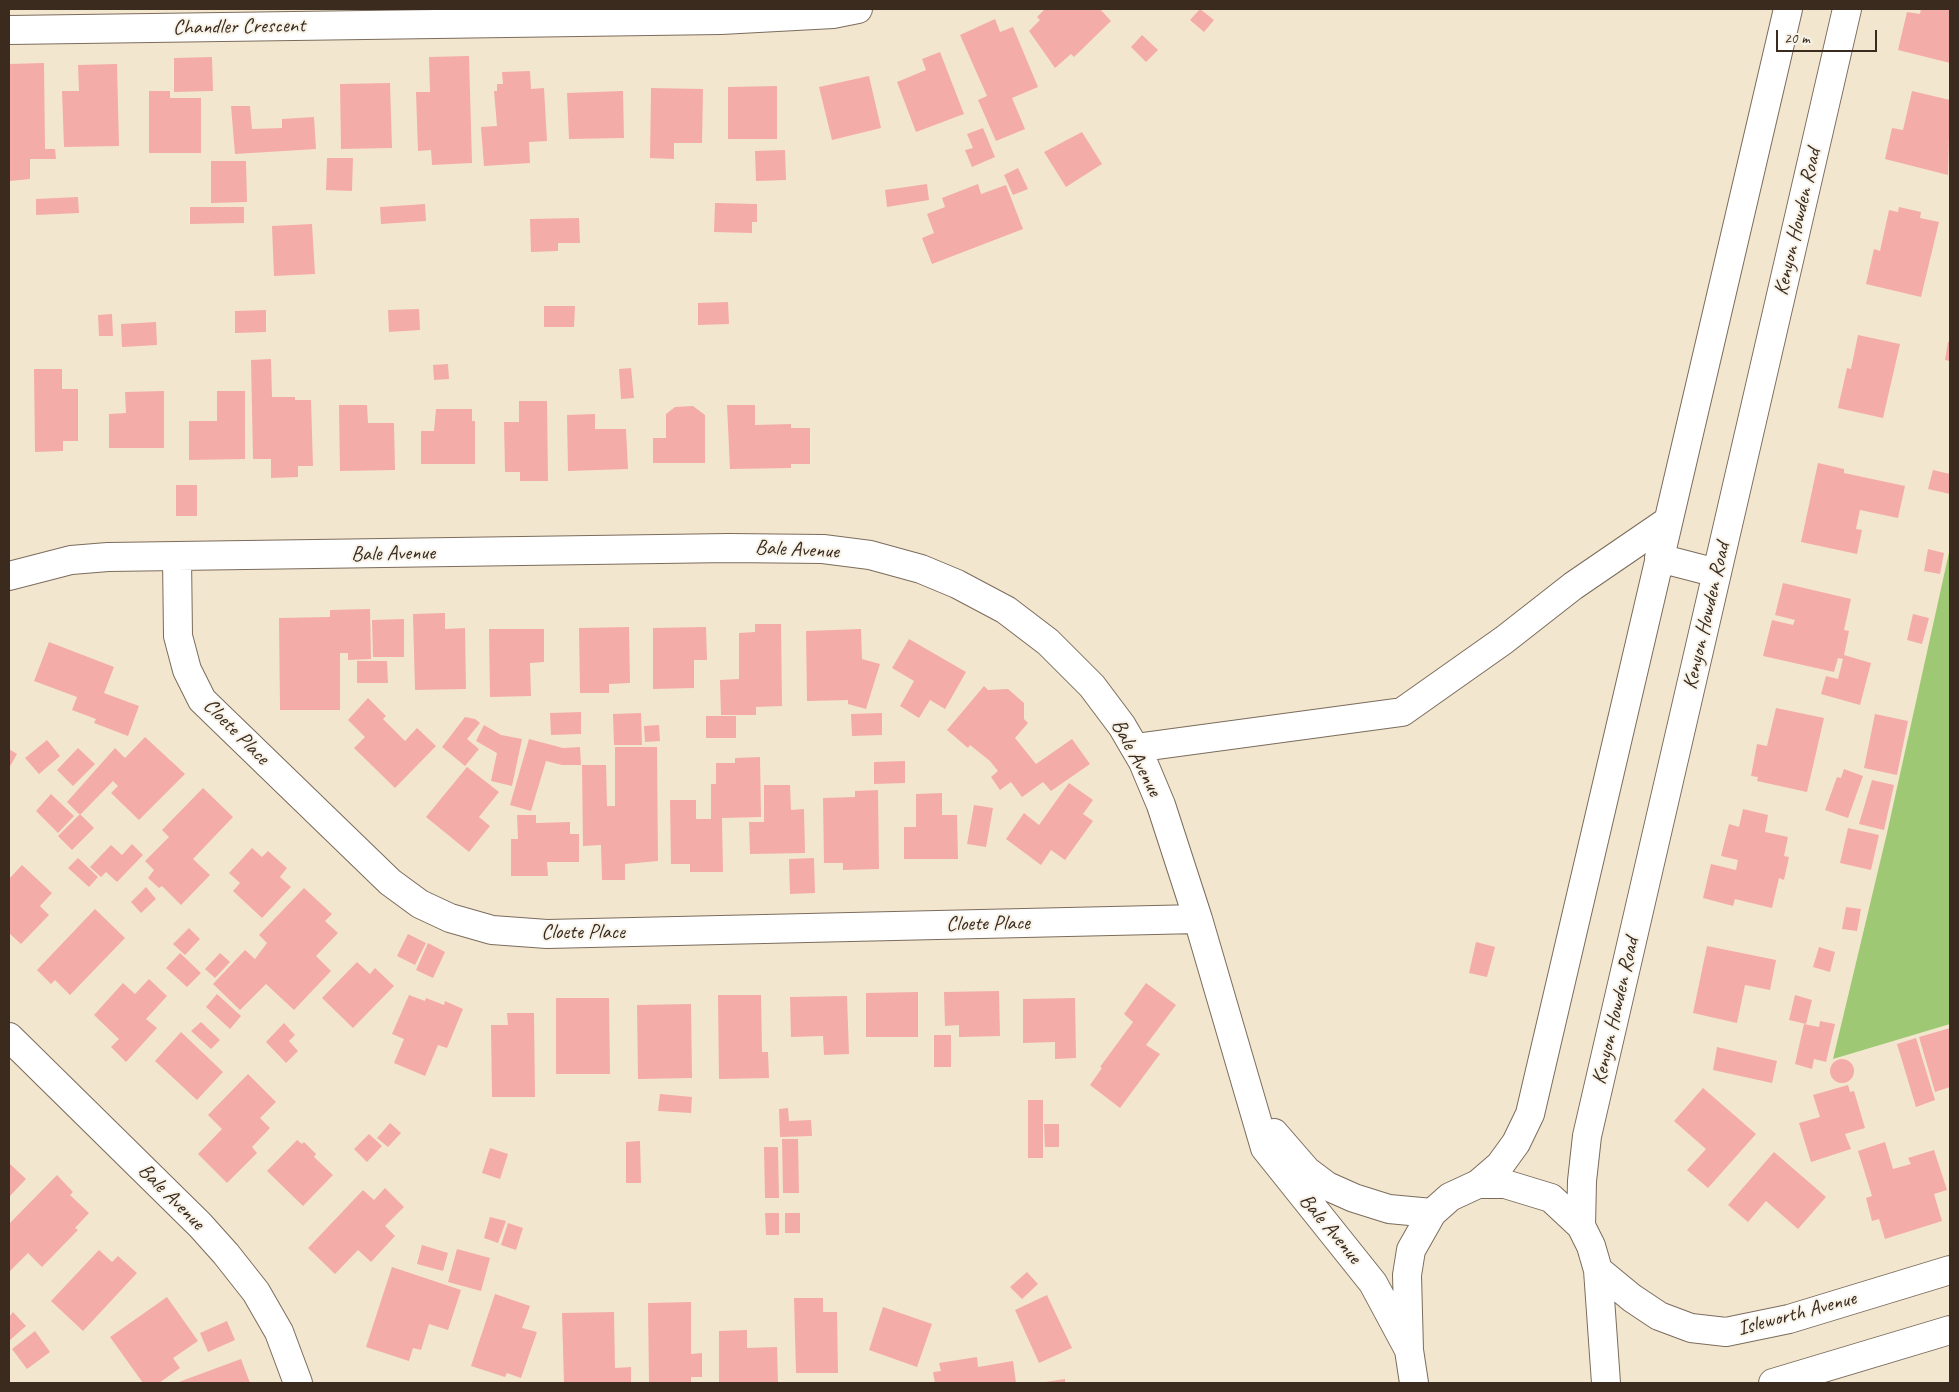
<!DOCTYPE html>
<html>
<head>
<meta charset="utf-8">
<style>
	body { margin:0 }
	#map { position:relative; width:1959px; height:1392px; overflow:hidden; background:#f3e6cf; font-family:Caveat,sans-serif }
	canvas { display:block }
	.frame { position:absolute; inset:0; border:10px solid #3b2a1e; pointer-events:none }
	.scale { position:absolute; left:1776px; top:30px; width:101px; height:22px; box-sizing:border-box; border:2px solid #3b2a1e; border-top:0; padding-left:6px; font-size:15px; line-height:18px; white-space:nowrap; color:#3b2a1e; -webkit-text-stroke:4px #f7f3e8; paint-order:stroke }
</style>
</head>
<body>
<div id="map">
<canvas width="1959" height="1392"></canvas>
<div class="frame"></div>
<div class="scale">20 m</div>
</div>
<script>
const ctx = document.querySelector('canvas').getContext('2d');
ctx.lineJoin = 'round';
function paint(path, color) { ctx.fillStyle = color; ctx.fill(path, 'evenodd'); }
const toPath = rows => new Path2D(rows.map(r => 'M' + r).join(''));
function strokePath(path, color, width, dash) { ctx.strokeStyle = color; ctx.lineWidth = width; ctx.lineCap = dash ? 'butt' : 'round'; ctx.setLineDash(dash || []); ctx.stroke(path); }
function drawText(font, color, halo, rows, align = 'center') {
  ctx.font = font + ' Caveat,sans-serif'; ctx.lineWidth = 4; ctx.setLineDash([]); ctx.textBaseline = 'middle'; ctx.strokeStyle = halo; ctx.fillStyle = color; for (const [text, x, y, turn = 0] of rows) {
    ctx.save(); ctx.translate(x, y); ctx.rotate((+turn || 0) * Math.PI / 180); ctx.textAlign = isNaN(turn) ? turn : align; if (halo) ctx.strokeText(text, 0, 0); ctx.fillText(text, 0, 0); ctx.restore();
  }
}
paint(toPath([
	[1950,548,1950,1024,1833,1059,1887,833]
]), '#9fc874');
paint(toPath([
	[1045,9,1100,9,1111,21,1074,57,1071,54,1055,68,1029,31,1040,20,1037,17],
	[1200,9,1214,20,1204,32,1190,20],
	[1921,9,1950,9,1950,63,1898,50,1907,12,1920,14],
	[995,19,1000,32,1013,27,1038,87,1012,98,1025,129,996,141,978,100,987,96,960,35],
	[1142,35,1158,50,1146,62,1131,47],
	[940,52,964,114,916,132,897,82,926,70,922,59],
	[469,56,472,163,432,165,431,150,418,151,416,92,430,92,429,57],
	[212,57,213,91,174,92,174,58],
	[44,63,45,149,55,149,56,159,30,159,30,179,9,181,9,64],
	[117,64,119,146,64,147,62,91,79,91,78,65],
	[530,71,531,89,544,88,547,141,529,142,530,163,484,166,481,127,497,126,494,91,497,91,497,84,503,84,502,72],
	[869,76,881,128,832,140,819,87],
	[390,83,392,148,341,149,340,84],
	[777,86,777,139,728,139,728,87],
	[651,88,703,89,702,143,674,143,674,159,650,158],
	[149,91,170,91,170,98,201,98,201,153,149,153],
	[623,91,624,138,569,139,567,93],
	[1912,91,1950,100,1948,175,1885,159,1892,128,1903,130],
	[231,106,250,106,252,129,282,128,282,119,314,117,316,149,235,154],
	[983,128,995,157,972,167,965,150,973,148,967,134],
	[1082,132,1102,164,1066,187,1044,152],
	[785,150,786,180,756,181,755,151],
	[327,158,353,158,352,191,326,190],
	[211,161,246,161,247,202,211,203],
	[1018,168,1028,189,1013,195,1004,175],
	[927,184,929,200,887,207,885,190],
	[978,184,981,194,1006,185,1023,229,932,264,922,238,934,233,927,214,945,207,942,198],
	[78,197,79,213,36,215,36,199],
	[715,203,757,204,757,222,752,222,752,233,714,232],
	[425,204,426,221,381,224,380,207],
	[190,207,244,207,244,223,190,224],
	[1899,207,1921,212,1920,218,1939,222,1921,297,1866,284,1874,249,1880,251,1889,210,1898,212],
	[579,218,580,243,558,243,558,251,531,252,530,219],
	[312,224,315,274,274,276,272,226],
	[728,302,729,324,698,325,698,303],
	[544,306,575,306,574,327,544,327],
	[419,309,420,330,389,332,388,310],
	[266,310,266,332,235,333,235,311],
	[112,314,113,336,99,336,98,315],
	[156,322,157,345,122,347,121,324],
	[1858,335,1900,344,1883,418,1838,408,1847,368,1851,369],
	[1948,342,1950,342,1950,361,1945,360],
	[271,359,272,397,295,397,295,400,311,400,313,466,298,466,298,477,271,478,271,459,253,459,251,360],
	[448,364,449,379,434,380,433,365],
	[631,368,634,398,621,399,619,369],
	[34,369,62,369,62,389,78,389,78,441,63,441,63,451,35,452],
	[164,391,164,448,109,448,109,414,126,413,125,392],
	[217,391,245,391,245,459,189,460,189,421,217,421],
	[519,401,547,401,548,481,520,481,520,472,505,472,504,422,519,422],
	[339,405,367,405,368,423,394,423,395,470,340,471],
	[727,405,755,405,755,425,791,424,791,428,810,428,810,464,791,464,791,468,730,469],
	[693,406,705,415,705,463,653,463,653,438,666,438,666,414,675,407],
	[436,409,472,409,472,421,475,421,475,464,421,464,421,431,434,431],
	[595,414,595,429,626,429,628,469,568,471,567,415],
	[1818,463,1844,469,1844,473,1905,486,1898,518,1860,510,1856,529,1862,530,1857,554,1801,542],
	[1933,470,1950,474,1950,494,1928,489],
	[176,485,197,485,197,516,176,516],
	[1928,549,1944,553,1940,574,1924,571],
	[1783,583,1851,599,1844,630,1849,631,1844,655,1871,663,1860,705,1821,694,1826,676,1838,679,1843,659,1838,658,1834,672,1763,656,1772,620,1793,625,1795,620,1775,615],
	[370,609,371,659,348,660,348,653,340,653,340,710,280,710,279,618,330,617,330,610],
	[445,613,445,629,465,628,466,689,415,690,413,614],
	[1913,614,1929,618,1922,644,1907,640],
	[404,619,404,657,373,657,372,620],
	[755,624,781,624,782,706,756,707,756,715,721,715,720,680,739,679,739,633,755,632],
	[629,627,630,683,609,684,609,693,580,693,579,628],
	[706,627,707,660,694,660,694,688,653,689,653,628],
	[489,629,544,629,544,662,530,663,531,696,490,697],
	[861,629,862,659,880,664,866,709,848,704,848,700,807,701,806,631],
	[909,639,966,672,945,709,930,700,919,718,900,706,914,681,892,668],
	[49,642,114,667,104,693,139,706,128,736,94,723,96,719,72,710,77,697,34,681],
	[357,661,387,661,388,683,357,683],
	[984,686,988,690,1008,689,1024,703,1024,719,1028,723,1015,738,1036,764,1072,739,1090,764,1051,791,1043,782,1022,797,1011,782,1000,790,991,777,998,771,990,761,970,745,968,748,947,730],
	[368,698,386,716,383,719,405,741,417,728,436,746,395,788,354,748,365,737,348,720],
	[1776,708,1824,718,1807,792,1757,781,1758,777,1751,776,1757,744,1767,746],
	[581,712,581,734,551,735,550,713],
	[641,713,642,745,614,745,613,714],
	[882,713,882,735,852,736,851,714],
	[1875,714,1908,721,1897,775,1864,768],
	[706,716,736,716,736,738,706,738],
	[465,717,475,719,480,723,467,739,479,749,465,766,442,747],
	[484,725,501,735,522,739,512,786,491,781,497,753,476,741],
	[659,725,660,741,645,742,644,726],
	[145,737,185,774,139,820,111,793,118,786,113,781,80,815,67,802,115,748,125,758],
	[529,739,563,748,580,747,581,765,562,765,546,761,531,811,510,805],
	[47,740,60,756,39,774,25,758],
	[615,747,657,747,658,861,625,864,625,880,602,880,601,845,583,846,582,765,606,765,607,806,615,806],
	[78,748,95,764,73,786,57,770],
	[9,749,17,754,9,768],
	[760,757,761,817,722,818,723,872,690,872,690,864,671,864,670,800,696,800,696,819,711,819,711,784,716,784,716,763,735,763,735,758],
	[905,761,905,783,874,784,874,762],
	[467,767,499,792,479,817,490,826,469,852,426,817],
	[1844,769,1863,776,1848,818,1825,810,1837,777,1841,778],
	[1872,780,1894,785,1884,830,1859,824],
	[1069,783,1093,800,1083,814,1093,821,1065,860,1051,850,1041,865,1006,839,1024,813,1039,825],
	[764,785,790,785,791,810,804,809,805,853,750,854,749,822,764,822],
	[203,788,233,817,193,859,210,875,181,905,162,886,159,888,148,878,154,870,145,861,169,837,162,830],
	[878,790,879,869,843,870,843,863,824,863,823,798,855,797,855,791],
	[942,793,942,815,957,815,958,859,904,859,904,827,916,827,916,794],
	[51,794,74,816,58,833,36,811],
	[974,805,993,808,986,847,967,844],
	[1743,809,1768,815,1765,832,1788,837,1784,856,1789,857,1784,880,1779,878,1772,908,1735,899,1733,906,1703,898,1711,864,1736,870,1738,860,1721,856,1729,824,1739,827],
	[80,814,94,828,72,850,58,836],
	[517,815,536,815,536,823,570,822,570,834,579,834,579,862,547,862,548,876,511,876,511,839,518,839],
	[1848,828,1879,835,1871,870,1840,863],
	[132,844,143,855,117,882,106,872,101,877,90,867,111,845,122,855],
	[252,848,262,857,268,851,287,868,280,877,291,887,262,918,233,891,240,883,229,873],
	[78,858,98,877,89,887,68,868],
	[814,858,815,893,790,894,789,859],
	[22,865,52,893,40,906,49,915,21,944,9,933,9,879],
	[146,887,156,899,141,913,131,902],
	[304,888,332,914,325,921,338,933,316,956,331,971,294,1010,266,984,240,1010,213,984,245,950,255,959,267,943,259,935],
	[1846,907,1861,909,1857,931,1842,929],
	[95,909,125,938,70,995,55,980,51,984,37,970],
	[189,928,200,939,185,955,173,944],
	[408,934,426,943,415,965,397,956],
	[1476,942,1495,947,1487,977,1469,973],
	[428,943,445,952,433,978,416,970],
	[1707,946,1776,960,1770,990,1745,985,1737,1023,1693,1013],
	[1819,947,1835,952,1830,972,1813,967],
	[180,953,201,973,187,987,166,968],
	[220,953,230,962,215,978,205,969],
	[357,962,370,974,375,968,394,986,353,1028,322,998],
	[149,979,167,996,146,1019,157,1028,126,1062,111,1047,119,1039,94,1015,123,983,135,994],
	[1146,983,1176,1005,1146,1045,1160,1054,1120,1108,1090,1085,1102,1068,1100,1067,1133,1022,1124,1014],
	[999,991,1000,1036,959,1037,959,1025,945,1026,944,992],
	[918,992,918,1037,866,1037,866,993],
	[217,994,241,1016,230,1029,206,1007],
	[409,995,425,1001,426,998,444,1005,445,1001,463,1009,447,1048,438,1045,425,1076,394,1063,404,1039,392,1034],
	[718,995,761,995,762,1052,768,1052,769,1078,719,1079],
	[1795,995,1812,1000,1806,1024,1789,1020],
	[847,996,849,1054,824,1055,823,1036,791,1037,790,997],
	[556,998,609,998,610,1074,556,1074],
	[1075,998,1076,1058,1055,1059,1055,1042,1023,1043,1023,999],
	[691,1004,692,1078,638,1079,637,1005],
	[507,1013,534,1013,535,1097,492,1097,491,1025,508,1025],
	[1820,1021,1835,1024,1826,1062,1814,1059,1812,1069,1795,1064,1804,1024,1819,1027],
	[201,1022,220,1040,211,1049,191,1031],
	[284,1023,295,1035,289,1041,298,1051,286,1063,266,1042],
	[1950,1028,1950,1087,1935,1092,1919,1037],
	[181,1032,223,1072,197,1100,155,1061],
	[934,1035,951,1035,951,1067,934,1067],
	[1916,1038,1935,1100,1916,1107,1897,1044],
	[1717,1047,1777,1061,1772,1083,1713,1070],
	'1830 1071a12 12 0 1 1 24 0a12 12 0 1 1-24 0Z',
	[248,1074,276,1102,260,1118,270,1128,252,1147,257,1153,227,1183,198,1154,222,1129,208,1115],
	[1848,1085,1850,1092,1854,1091,1865,1128,1845,1134,1851,1149,1811,1162,1799,1123,1820,1117,1813,1095],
	[1703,1088,1756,1134,1708,1188,1687,1170,1706,1149,1674,1121],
	[660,1094,692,1097,691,1113,658,1111],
	[1028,1100,1043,1100,1043,1158,1028,1158],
	[788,1108,789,1121,811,1120,812,1136,780,1137,779,1109],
	[390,1123,401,1133,388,1147,377,1138],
	[1044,1124,1059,1124,1059,1147,1045,1147],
	[369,1134,382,1146,367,1162,354,1149],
	[782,1139,798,1139,799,1193,783,1193],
	[297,1140,302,1144,304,1142,316,1154,314,1157,333,1175,303,1206,267,1171],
	[640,1141,641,1183,626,1183,626,1142],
	[1885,1142,1893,1169,1911,1164,1908,1158,1934,1150,1947,1190,1934,1194,1942,1221,1885,1239,1879,1219,1872,1221,1866,1198,1872,1196,1858,1151],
	[764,1147,778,1147,779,1198,765,1198],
	[490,1148,508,1154,500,1179,482,1173],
	[1774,1152,1826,1197,1798,1229,1766,1201,1748,1222,1728,1205],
	[9,1163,26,1179,9,1197],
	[57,1175,73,1192,70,1195,89,1213,75,1228,78,1230,42,1267,28,1253,9,1272,9,1224],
	[385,1188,404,1207,385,1226,395,1236,371,1262,358,1250,335,1274,308,1248,363,1190,374,1200],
	[765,1213,779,1213,779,1235,766,1235],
	[785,1213,800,1213,800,1233,785,1233],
	[490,1217,506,1221,498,1243,484,1238],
	[508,1223,523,1228,516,1250,501,1245],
	[422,1245,448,1253,443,1271,417,1264],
	[457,1249,490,1258,481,1291,448,1282],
	[99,1250,112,1262,118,1256,137,1273,83,1331,51,1301],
	[392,1267,461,1290,448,1330,429,1324,421,1350,413,1348,409,1361,366,1347],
	[1027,1272,1038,1284,1022,1299,1010,1287],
	[495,1294,530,1306,522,1328,537,1332,521,1378,507,1373,505,1377,471,1366],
	[1047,1295,1072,1348,1039,1363,1015,1310],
	[167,1297,198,1341,173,1358,180,1368,159,1383,143,1383,110,1337],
	[794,1298,823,1298,823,1312,837,1312,838,1373,796,1373],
	[691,1302,691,1354,702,1353,702,1377,691,1377,691,1383,649,1383,648,1303],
	[883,1307,932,1324,917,1367,869,1350],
	[13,1312,26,1326,10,1340,9,1317],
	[614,1312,615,1368,631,1367,631,1383,564,1383,562,1313],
	[227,1321,235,1340,208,1352,200,1333],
	[747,1330,747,1348,777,1347,778,1383,719,1383,719,1331],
	[35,1331,50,1352,27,1369,12,1349],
	[977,1357,978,1367,1013,1361,1016,1383,935,1383,933,1372,941,1371,939,1363],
	[241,1359,250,1383,176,1383],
	[1065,1379,1065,1383,1045,1383,1045,1382]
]), '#f4aca9');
const minor = toPath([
	[9,30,721,20,833,14,858,9],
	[177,557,178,636,187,670,202,700,390,882,420,904,450,918,492,930,547,934,1198,919],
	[1659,558,1717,573],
	[9,576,71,560,108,557,729,548,823,549,870,555,921,569,957,584,1006,610,1048,642,1092,686,1122,726,1143,762,1161,805,1198,919,1265,1148,1373,1283,1409,1350],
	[1135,748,1402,712,1504,640,1573,586,1668,521],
	[9,1037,200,1225,226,1254,256,1292,279,1332,298,1383],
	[1274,1133,1307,1171,1327,1186,1354,1198,1389,1209,1432,1213],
	[1478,1184,1500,1165,1516,1143,1530,1114,1788,9],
	[1581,1226,1582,1181,1587,1136,1847,9],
	[1598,1270,1632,1298,1659,1316,1691,1328,1726,1332,1789,1319,1950,1270],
	[1414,1383,1409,1350,1407,1275,1411,1250,1432,1213,1450,1197,1478,1184,1505,1184,1551,1198,1581,1226,1591,1246,1598,1270,1606,1383],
	[1773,1383,1950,1330]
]);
strokePath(minor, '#7b6c5c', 30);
strokePath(minor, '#fff', 28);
drawText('21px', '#3b2a1e', '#f7f3e8', [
	["Chandler Crescent",239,27,-1],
	["Kenyon Howden Road",1798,222,-77],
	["Bale Avenue",797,550,3],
	["Bale Avenue",393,554,-1],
	["Kenyon Howden Road",1707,616,-77],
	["Cloete Place",236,732,45],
	["Bale Avenue",1136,758,62],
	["Cloete Place",988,924,-1],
	["Cloete Place",583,932],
	["Kenyon Howden Road",1616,1011,-77],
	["Bale Avenue",171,1197,45],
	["Bale Avenue",1330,1229,50],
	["Isleworth Avenue",1797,1314,-15]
]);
</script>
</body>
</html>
